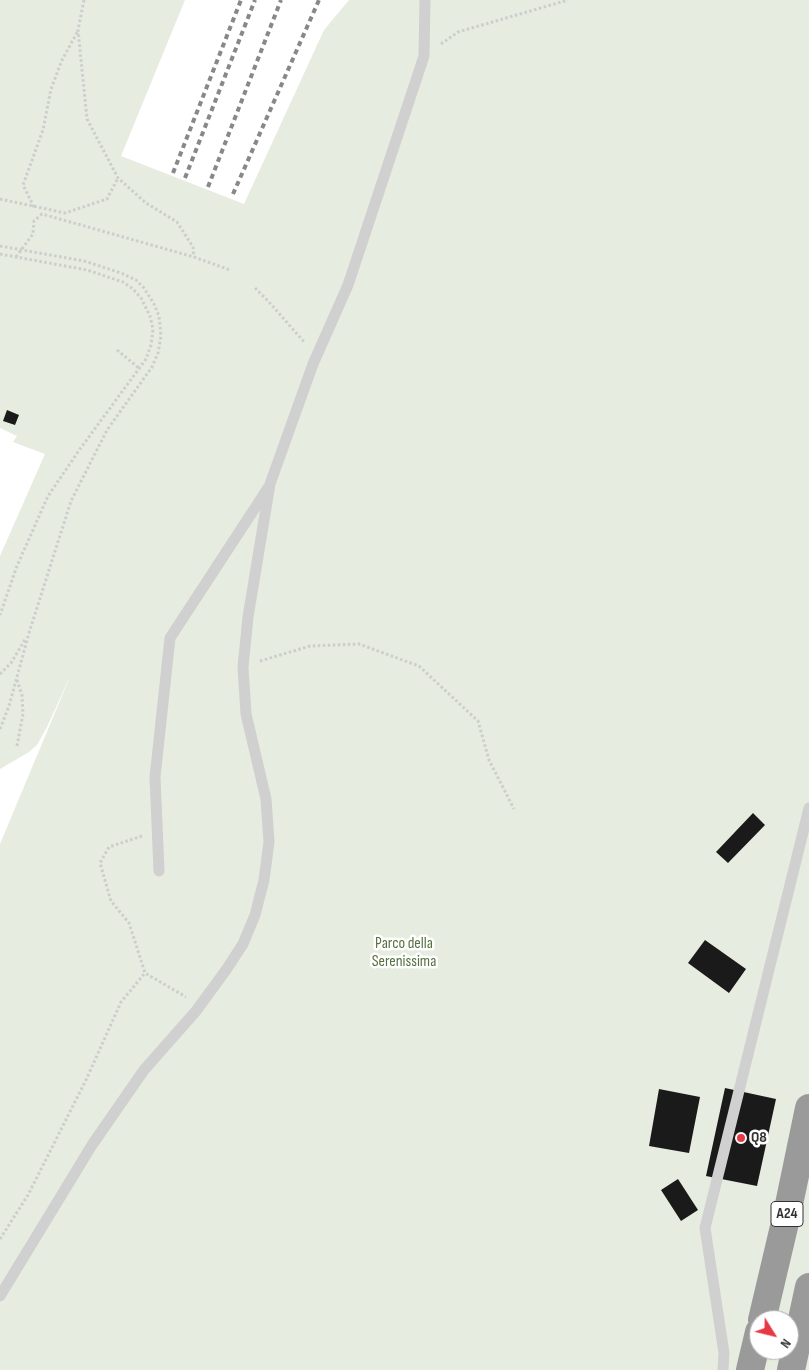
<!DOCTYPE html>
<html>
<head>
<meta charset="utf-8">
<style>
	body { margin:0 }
	#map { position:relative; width:809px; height:1370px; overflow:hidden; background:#fff; font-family:"Sofia Sans Condensed",sans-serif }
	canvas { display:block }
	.north { position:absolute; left:749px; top:1310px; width:50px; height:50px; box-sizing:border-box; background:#fff; border:1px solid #adadad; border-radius:50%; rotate:126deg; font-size:14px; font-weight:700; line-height:20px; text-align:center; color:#333 }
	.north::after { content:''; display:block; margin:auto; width:18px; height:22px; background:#e63946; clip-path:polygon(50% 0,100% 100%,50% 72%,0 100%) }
</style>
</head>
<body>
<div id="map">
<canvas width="809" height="1370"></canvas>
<div class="north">N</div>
</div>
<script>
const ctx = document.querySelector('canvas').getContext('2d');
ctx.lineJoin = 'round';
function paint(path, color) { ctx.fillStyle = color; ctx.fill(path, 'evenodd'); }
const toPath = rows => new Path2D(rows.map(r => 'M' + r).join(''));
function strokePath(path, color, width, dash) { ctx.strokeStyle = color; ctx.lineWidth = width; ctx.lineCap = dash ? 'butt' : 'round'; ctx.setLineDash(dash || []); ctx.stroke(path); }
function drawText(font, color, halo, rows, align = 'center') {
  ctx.font = font + ' "Sofia Sans Condensed",sans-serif'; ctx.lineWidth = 5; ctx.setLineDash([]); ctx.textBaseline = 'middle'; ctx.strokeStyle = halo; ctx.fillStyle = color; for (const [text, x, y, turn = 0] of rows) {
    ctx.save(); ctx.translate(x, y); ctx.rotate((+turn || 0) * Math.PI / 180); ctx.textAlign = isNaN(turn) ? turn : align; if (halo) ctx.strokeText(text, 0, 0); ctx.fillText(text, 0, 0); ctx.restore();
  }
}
paint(toPath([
	[0,0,185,0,121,156,244,204,324,30,349,0,809,0,809,1370,0,1370,0,844,72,672,47,727,37,745,29,752,0,769,0,556,45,454,13,442,17,436,0,428],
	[759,1320,789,1320,789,1350,759,1350]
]), '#e6ecdf');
paint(toPath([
	[7,410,19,415,15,425,3,421],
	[753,813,765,825,728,863,716,852],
	[705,940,746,969,729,993,688,963],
	[725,1088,776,1099,757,1186,706,1176],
	[659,1089,700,1097,689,1153,649,1146],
	[678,1179,698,1210,681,1221,661,1190]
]), '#1a1a1a');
strokePath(toPath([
	[84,0,78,30,87,119,118,178,146,203,177,222,193,247,194,257],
	[441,44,458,32,568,0],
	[0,199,65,213,107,199,118,178],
	[34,207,23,185,43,130,51,89,62,60,78,31],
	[0,246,84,261,121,273,136,280,144,288,154,304,159,316,161,336,158,353,152,367,107,430,71,501,29,633,9,706,0,729],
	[0,254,87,270,123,282,133,289,141,298,150,316,153,329,151,345,146,359,80,449,48,496,17,566,0,615],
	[16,257,33,234,34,221,42,214,194,257,230,270],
	[255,288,269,302,305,343],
	[117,350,140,369],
	[260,661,310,646,359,644,419,666,478,721,489,760,514,809],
	[0,674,11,663,26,638],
	[17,746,23,714,22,695,17,680],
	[142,836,109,847,100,863,111,901,129,923,145,973,186,997],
	[0,1239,28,1195,86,1080,121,1002,145,973]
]), '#cdcdcd', 3, [2.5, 2.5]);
strokePath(toPath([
	[159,871,155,777,170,638,268,488],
	[0,1296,92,1145,144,1070,196,1011,226,970,243,944,255,915,264,880,269,842,266,799,246,714,243,667,248,617,270,484,313,364,348,285,424,56,425,0],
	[723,1370,724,1353,705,1228,809,808]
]), '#d0d0d0', 11);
strokePath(toPath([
	[762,1320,787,1214,809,1108],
	[750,1370,759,1332],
	[791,1370,809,1287]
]), '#9a9a9a', 28);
strokePath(toPath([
	[173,173,241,0],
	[185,178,255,0],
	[208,187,281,0],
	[233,194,319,0]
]), '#888', 4, [5, 4]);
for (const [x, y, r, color] of [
	[741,1138,5,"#e63946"]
]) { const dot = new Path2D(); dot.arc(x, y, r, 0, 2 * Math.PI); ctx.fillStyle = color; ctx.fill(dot); strokePath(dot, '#fff', 2); }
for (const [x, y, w] of [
	[787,1214,32]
]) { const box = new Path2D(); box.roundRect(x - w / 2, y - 12.5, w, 25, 4); ctx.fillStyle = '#fff'; ctx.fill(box); strokePath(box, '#333', 1); }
drawText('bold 15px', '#333', null, [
	["A24",787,1214]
]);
drawText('16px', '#56703f', '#fff', [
	["Parco della",404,944],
	["Serenissima",404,962]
]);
drawText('bold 16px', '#333', '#fff', [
	["Q8",751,1138]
], 'left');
</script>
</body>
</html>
